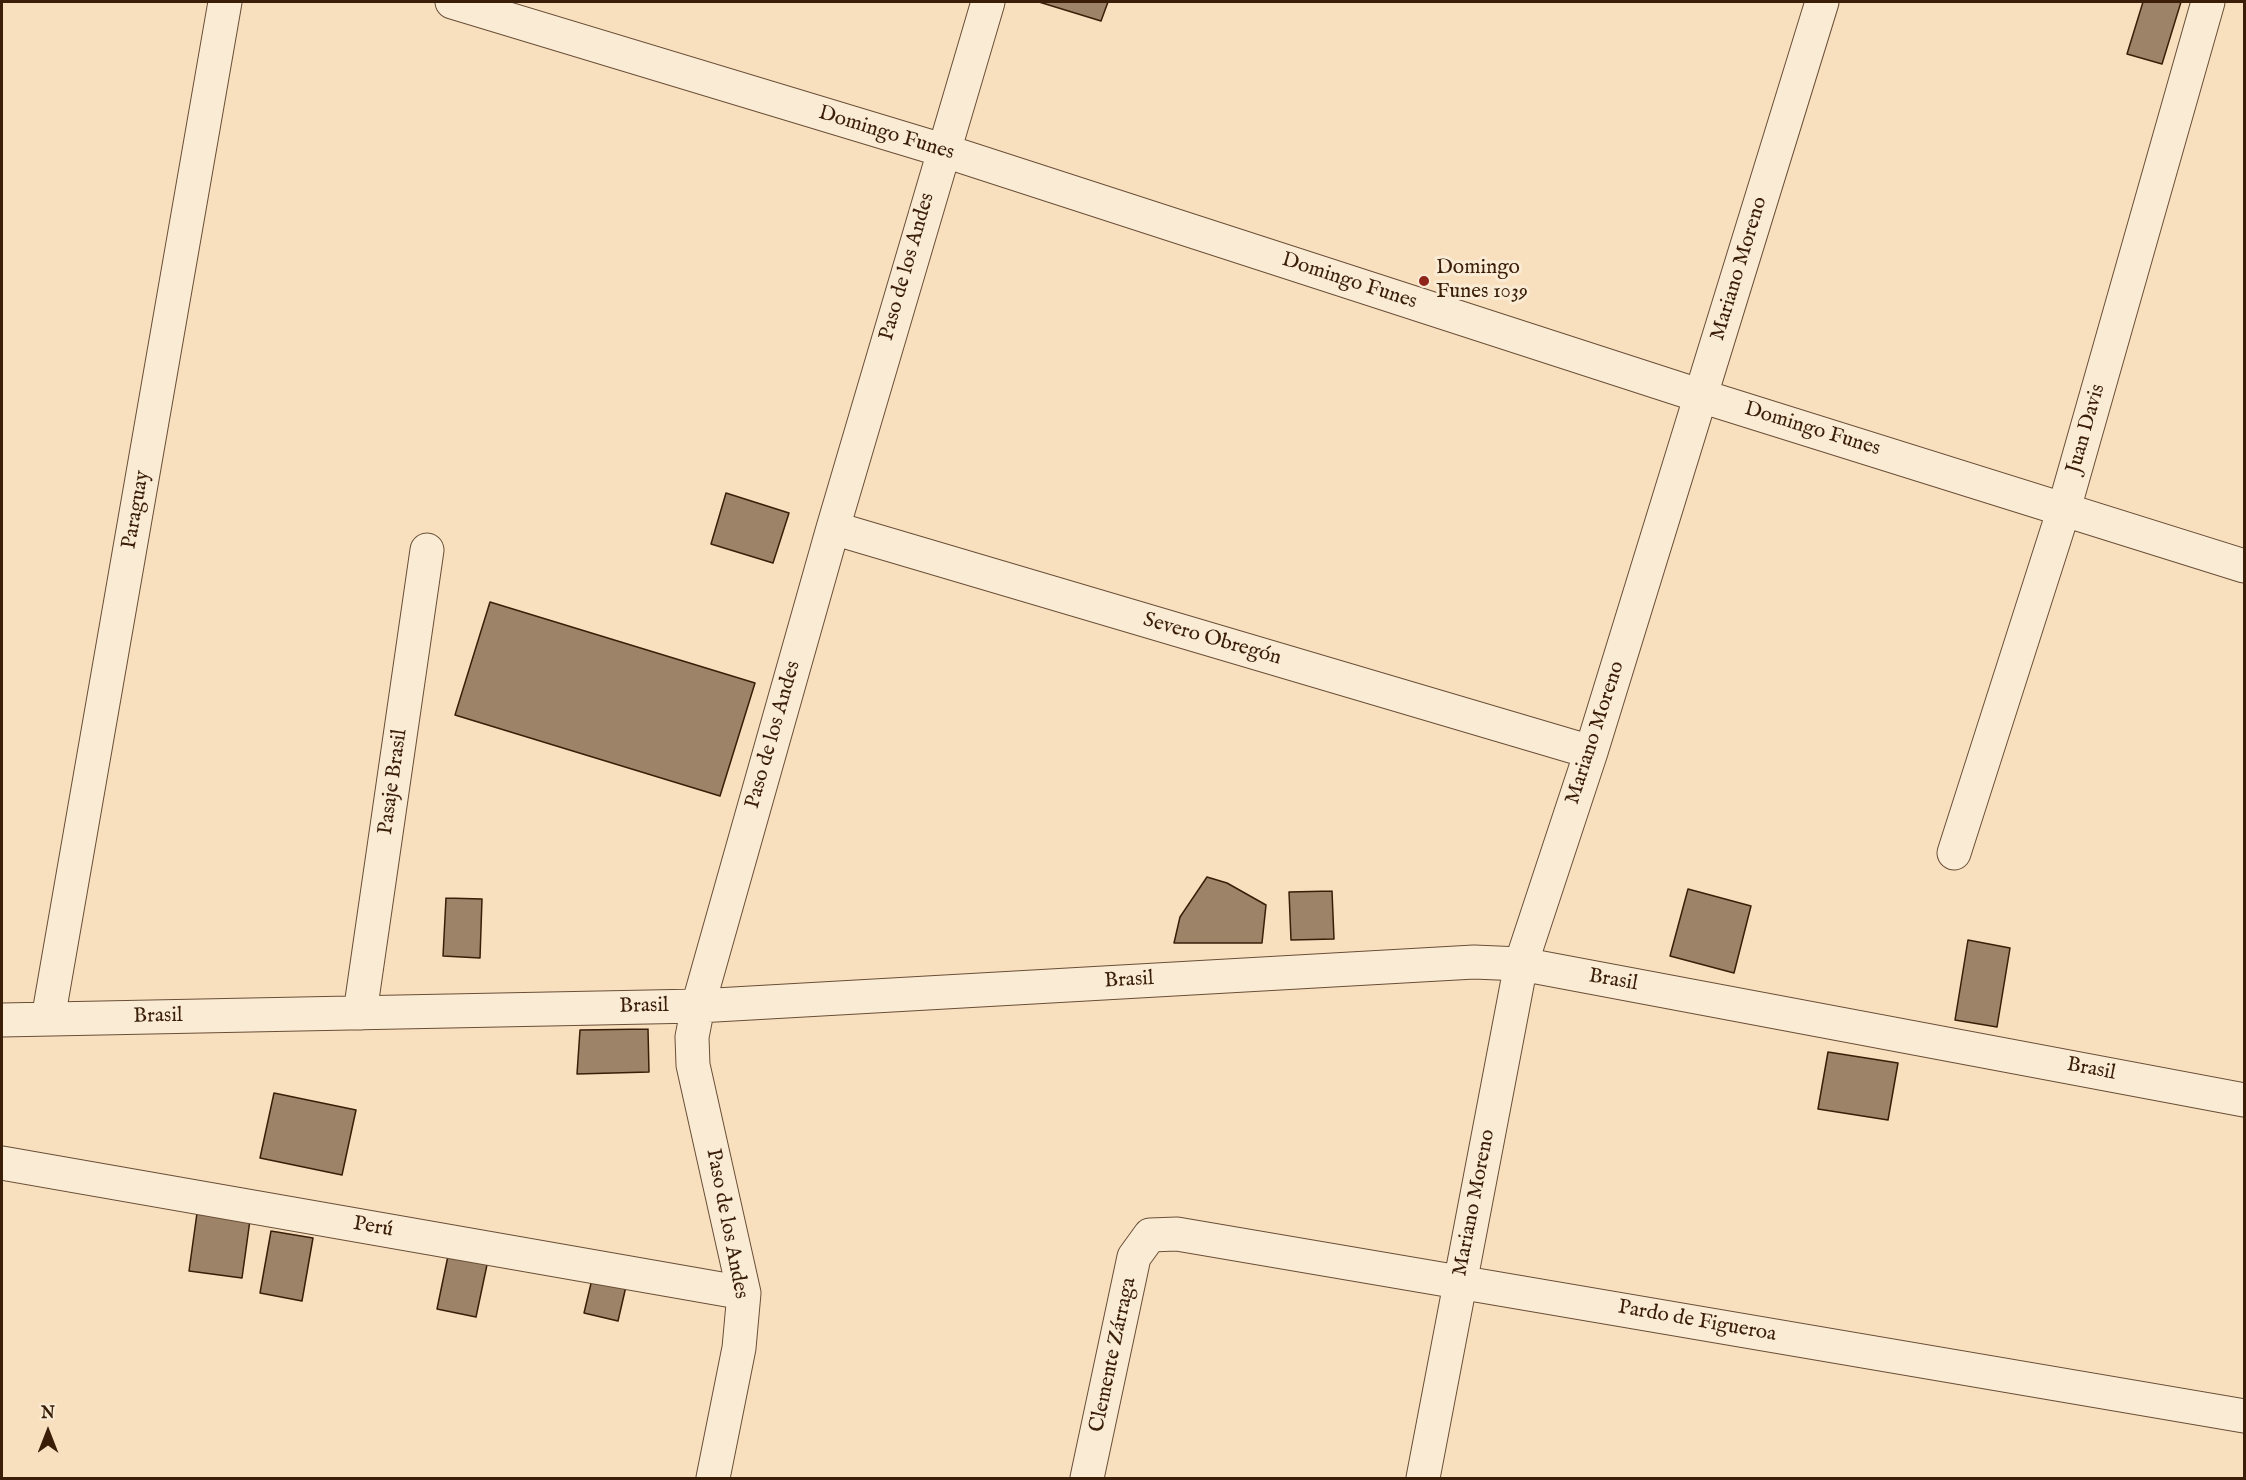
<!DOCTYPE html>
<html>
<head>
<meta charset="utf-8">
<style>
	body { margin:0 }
	#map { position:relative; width:2246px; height:1480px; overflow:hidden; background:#f8e0bf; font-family:"IM FELL English",serif }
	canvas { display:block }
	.frame { position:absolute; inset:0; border:3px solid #3a1e08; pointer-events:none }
	.north { position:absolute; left:18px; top:1402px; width:60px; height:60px; -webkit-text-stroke:4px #faebd5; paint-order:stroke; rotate:0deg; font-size:16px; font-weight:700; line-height:24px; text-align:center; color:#3a1e08 }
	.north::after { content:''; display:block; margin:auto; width:21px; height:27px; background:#3a1e08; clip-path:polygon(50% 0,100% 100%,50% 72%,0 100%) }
</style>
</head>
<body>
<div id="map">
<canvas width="2246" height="1480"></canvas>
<div class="frame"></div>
<div class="north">N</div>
</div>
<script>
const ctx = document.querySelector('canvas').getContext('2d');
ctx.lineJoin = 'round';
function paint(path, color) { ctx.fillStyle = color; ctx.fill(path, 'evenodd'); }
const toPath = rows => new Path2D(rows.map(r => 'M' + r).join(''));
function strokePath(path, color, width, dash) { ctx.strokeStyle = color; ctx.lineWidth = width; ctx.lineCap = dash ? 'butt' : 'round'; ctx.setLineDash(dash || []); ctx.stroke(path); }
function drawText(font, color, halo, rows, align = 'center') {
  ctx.font = font + ' "IM FELL English",serif'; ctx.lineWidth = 6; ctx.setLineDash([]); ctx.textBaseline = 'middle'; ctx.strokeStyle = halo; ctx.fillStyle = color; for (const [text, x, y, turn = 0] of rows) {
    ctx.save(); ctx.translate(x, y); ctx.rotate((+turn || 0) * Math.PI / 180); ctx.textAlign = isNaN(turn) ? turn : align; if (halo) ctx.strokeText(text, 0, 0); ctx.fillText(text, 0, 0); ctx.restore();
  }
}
const building = toPath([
	[1039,2,1108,2,1101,21,1039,2],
	[2143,2,2181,2,2162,64,2127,54,2143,2],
	[726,493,789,513,773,563,711,544,726,493],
	[490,602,755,683,720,796,455,715,490,602],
	[1207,877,1227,883,1266,905,1262,943,1174,943,1180,917,1207,877],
	[1688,889,1751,906,1734,973,1670,956,1688,889],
	[1332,891,1334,939,1291,940,1289,892,1332,891],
	[446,898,482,899,480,958,443,956,446,898],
	[1968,940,2010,948,1997,1027,1955,1020,1968,940],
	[648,1029,649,1072,577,1074,580,1030,648,1029],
	[1828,1052,1898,1063,1888,1120,1818,1109,1828,1052],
	[274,1093,356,1110,342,1175,260,1158,274,1093],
	[197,1213,250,1220,242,1278,189,1271,197,1213],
	[271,1231,313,1238,302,1301,260,1293,271,1231],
	[449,1251,488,1260,476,1317,437,1309,449,1251],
	[593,1275,627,1282,618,1321,584,1313,593,1275]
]);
paint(building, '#9d8367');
strokePath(building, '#3a1e08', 1.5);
const minor = toPath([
	[452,2,942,150,1701,396,2244,566],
	[833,528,1591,752],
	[1954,853,2064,509,2208,2],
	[360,1013,427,550],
	[48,1019,225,2],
	[2,1020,698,1006,1474,962,1521,964,2244,1100],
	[2,1163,744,1293],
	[713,1478,739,1348,744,1293,693,1065,692,1037,698,1006,833,528,988,2],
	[1087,1478,1134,1257,1150,1235,1177,1234,2244,1416],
	[1423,1478,1521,964,1591,752,1822,2]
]);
strokePath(minor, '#6a4e36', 35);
strokePath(minor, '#faebd5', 33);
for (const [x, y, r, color] of [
	[1424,281,6,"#8f2418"]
]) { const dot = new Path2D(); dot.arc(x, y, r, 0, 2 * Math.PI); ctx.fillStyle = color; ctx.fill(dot); strokePath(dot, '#faebd5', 2); }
drawText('21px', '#3a1e08', '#faebd5', [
	["Domingo Funes",886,134,17],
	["Paso de los Andes",908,267,-74],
	["Mariano Moreno",1740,269,-73],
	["Domingo Funes",1349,282,18],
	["Juan Davis",2087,429,-74],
	["Domingo Funes",1812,430,17],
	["Paraguay",137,510,-80],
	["Severo Obregón",1212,640,16],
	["Mariano Moreno",1596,733,-72],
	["Paso de los Andes",774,735,-74],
	["Pasaje Brasil",394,782,-82],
	["Brasil",1129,981,-3],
	["Brasil",1613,981,10],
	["Brasil",644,1007,-1],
	["Brasil",158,1017,-1],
	["Brasil",2091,1070,11],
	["Mariano Moreno",1475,1203,-79],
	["Paso de los Andes",726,1224,79],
	["Perú",373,1228,10],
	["Pardo de Figueroa",1697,1322,10],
	["Clemente Zárraga",1114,1355,-78]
]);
drawText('21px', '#3a1e08', '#faebd5', [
	["Domingo",1436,269],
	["Funes 1039",1436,293]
], 'left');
</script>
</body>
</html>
